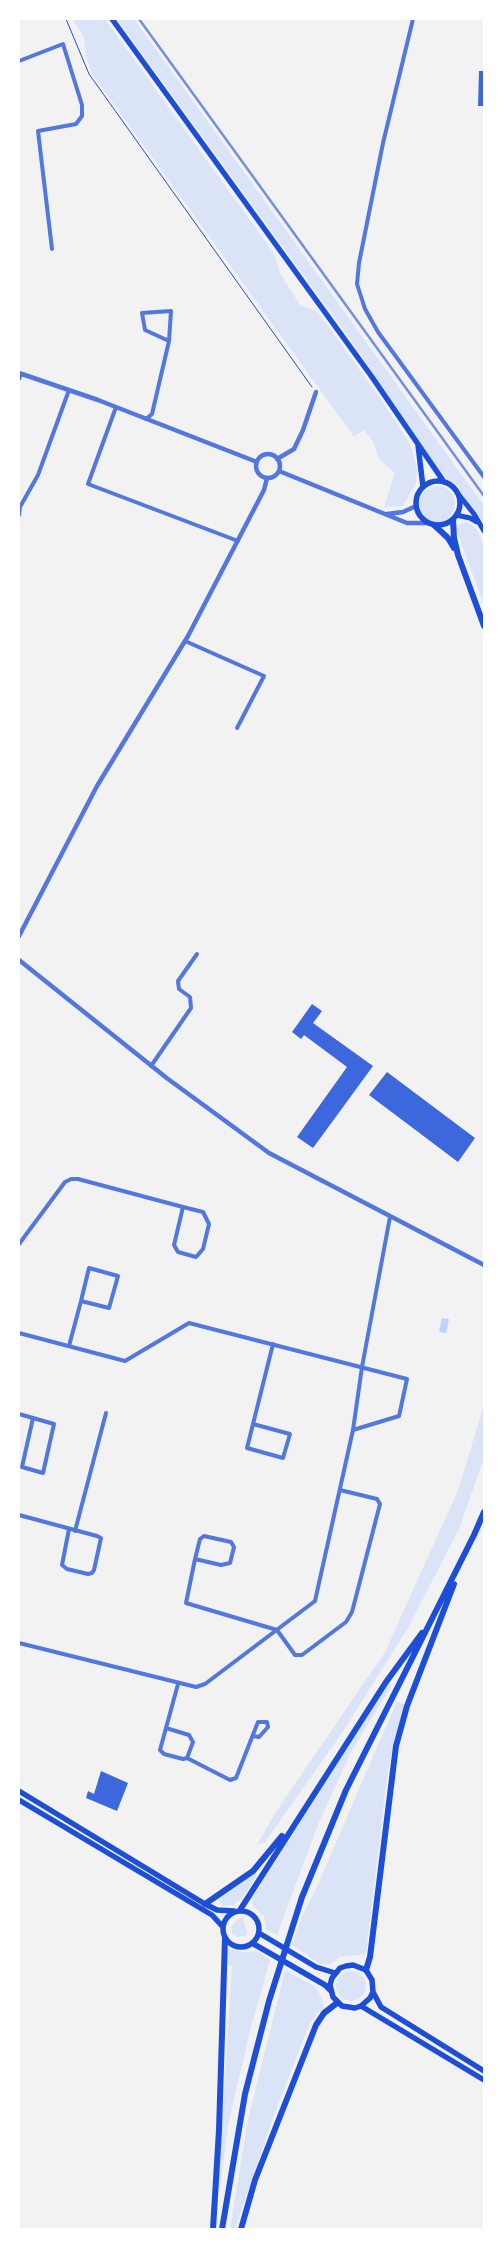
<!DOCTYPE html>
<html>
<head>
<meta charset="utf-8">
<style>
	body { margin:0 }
	#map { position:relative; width:503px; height:2248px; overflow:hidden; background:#f2f2f2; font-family:"PT Serif",serif }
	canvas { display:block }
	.frame { position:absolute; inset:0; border:20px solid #fff; pointer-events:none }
</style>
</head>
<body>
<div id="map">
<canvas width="503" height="2248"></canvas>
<div class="frame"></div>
</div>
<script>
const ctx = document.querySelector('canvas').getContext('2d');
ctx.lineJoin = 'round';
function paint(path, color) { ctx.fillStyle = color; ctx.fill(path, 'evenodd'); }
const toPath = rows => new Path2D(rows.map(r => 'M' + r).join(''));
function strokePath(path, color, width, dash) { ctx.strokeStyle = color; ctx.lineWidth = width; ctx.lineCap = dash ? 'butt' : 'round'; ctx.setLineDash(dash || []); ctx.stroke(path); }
paint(toPath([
	[72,19,105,19,273,252,281,275,300,305,318,312,380,398,410,444,417,467,416,483,403,506,384,507,395,473,379,459,374,443,364,430,354,437,92,74,86,56,84,37],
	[117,19,134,19,484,506,484,523,468,504,458,486,444,477,348,336],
	'419 504a18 18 0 1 1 36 0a18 18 0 1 1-36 0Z',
	[467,522,475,527,484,545,484,605,456,529,457,525],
	[484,1404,484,1458,459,1529,408,1628,342,1733,265,1842,257,1845,275,1813,385,1652,459,1488],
	[388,1684,392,1685,351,1752,319,1822,277,1935,266,1930,264,1916,254,1907,252,1903,254,1895],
	[397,1701,407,1706,394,1740,387,1777,366,1954,340,1957,329,1965,320,1964,292,1945,302,1916,316,1889],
	[255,1872,257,1875,246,1893,239,1901,233,1905,223,1906,218,1900],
	[243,1918,248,1935,238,1937,232,1934,231,1926,238,1919],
	[228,1949,243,1952,257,1951,270,1960,251,2027,235,2095,228,2126,220,2187,218,2188,232,1966,227,1964],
	[285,1970,314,1986,319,1993,325,2008,318,2012,309,2025,274,2115,235,2229,230,2229,247,2124],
	'336 1986a15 15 0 1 1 30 0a15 15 0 1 1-30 0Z'
]), '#dbe4f7');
paint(toPath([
	[442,1318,449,1319,446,1333,439,1332]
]), '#bfd3fe');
paint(toPath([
	[479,71,484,71,484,106,478,106],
	[312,1004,322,1011,313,1023,373,1066,313,1148,297,1137,347,1067,304,1035,301,1039,292,1032],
	[387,1072,475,1138,458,1162,369,1095],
	[101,1771,128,1783,117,1811,86,1798,88,1791,94,1794]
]), '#3d67dc');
strokePath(toPath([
	[66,19,89,74,312,387]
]), '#1d4ed8', 1);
strokePath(toPath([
	[413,19,383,143,359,263,357,284,365,309,378,332,484,477],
	[19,61,63,44,82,105,82,116,76,124,38,131,52,249],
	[19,379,21,374],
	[116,407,88,484,238,541],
	[146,419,152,414,169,341,171,311,142,313,145,330,169,341],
	[19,515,20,507,38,475,69,390],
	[185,641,264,676,237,728],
	[151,1066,191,1008,190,997,179,989,178,981,197,954],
	[19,1244,65,1182,71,1179,78,1179,183,1207,203,1212,209,1224,203,1249,196,1257,178,1252,174,1245,183,1207],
	[19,1333,125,1361,189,1323,407,1379,399,1416,353,1430],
	[69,1346,81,1301,89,1268,118,1276,109,1308,81,1301],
	[19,1414,54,1424,43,1473,22,1467,33,1418],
	[253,1424,290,1434,283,1458,247,1448,273,1344],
	[19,1515,97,1536,101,1538,94,1570,92,1573,88,1574,67,1569,62,1565,69,1529],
	[75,1531,106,1413],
	[195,1559,221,1565,230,1563,234,1547,231,1542,204,1536,200,1539,195,1559,186,1603,277,1630,295,1655,302,1655,346,1622,352,1612,380,1504,377,1499,340,1490],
	[19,1643,196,1687,205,1684,315,1601,353,1430,362,1367,390,1217],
	[178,1684,160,1750,164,1754,183,1759,187,1758],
	[166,1728,189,1735,193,1742,187,1758],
	[187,1758,230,1780,236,1778,258,1722,267,1722,268,1727,259,1737,253,1736]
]), '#5277de', 4);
strokePath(toPath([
	[19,373,98,400,257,462],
	'256 466a12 12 0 1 1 24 0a12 12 0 1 1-24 0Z',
	[277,459,294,449,303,430,316,392],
	[279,471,407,523,428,523],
	[387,514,403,512,416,506],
	[19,936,97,786,188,636,264,490,267,478],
	[19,960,168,1079,269,1153,484,1265]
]), '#5277de', 4.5);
strokePath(toPath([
	[459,495,474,514,484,531],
	[456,515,470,518,477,522]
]), '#1d4ed8', 5);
strokePath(toPath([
	[112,19,372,377,444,482],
	[418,445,423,487],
	'416 503a22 22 0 1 1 44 0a22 22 0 1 1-44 0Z',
	[19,1791,205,1904,217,1910,234,1911],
	[19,1800,212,1915,223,1927],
	'223 1929a18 18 0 1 1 36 0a18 18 0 1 1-36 0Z',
	[259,1933,316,1967,335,1973],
	[252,1943,325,1985,331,1991],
	[373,1992,370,1998,361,2006,355,2008,342,2006,333,1997,330,1985,332,1978,340,1968,346,1966,353,1965,366,1970,372,1980,373,1992,381,2007,484,2071],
	[361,2006,484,2080]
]), '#1d4ed8', 5.5);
strokePath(toPath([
	[453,520,454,538,458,555,484,626],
	[434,525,448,538,454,548],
	[474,1535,484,1512],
	[205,1904,253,1871,282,1836],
	[240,1910,386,1682,422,1633],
	[366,1970,370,1957,396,1746,407,1706,454,1584],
	[213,2229,219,2130,225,1938],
	[222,2229,245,2094,269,2001,302,1897,346,1790,475,1533],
	[241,2229,255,2180,316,2025,324,2013,337,2003]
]), '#1d4ed8', 6);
strokePath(toPath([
	[139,19,484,496]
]), '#7290e2', 2.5);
</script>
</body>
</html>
